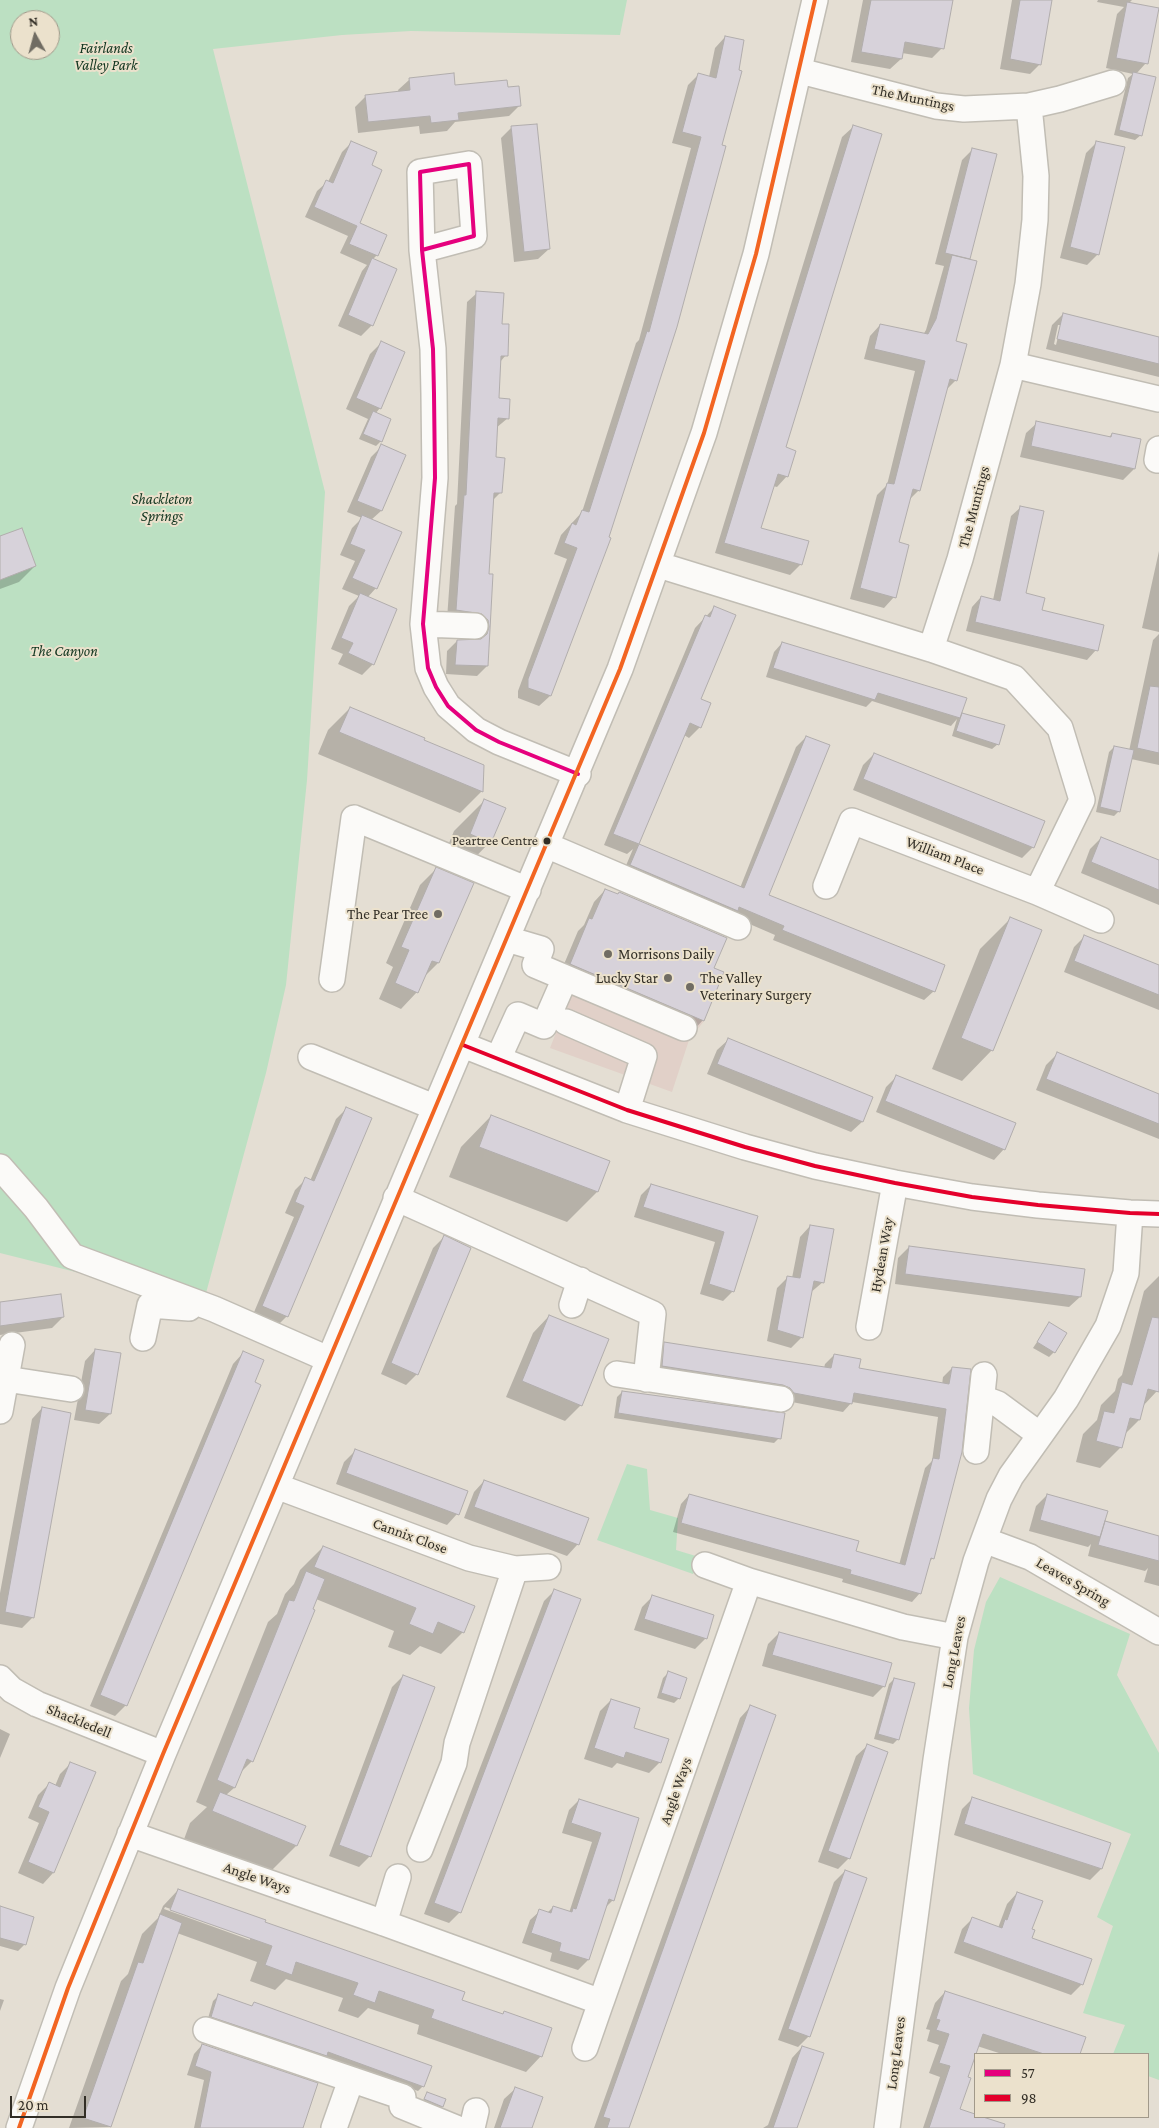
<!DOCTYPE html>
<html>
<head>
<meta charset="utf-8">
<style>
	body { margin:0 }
	#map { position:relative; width:1159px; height:2128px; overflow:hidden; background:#e4ded3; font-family:"Crimson Pro",serif }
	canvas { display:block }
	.legend { position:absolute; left:974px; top:2053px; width:175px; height:65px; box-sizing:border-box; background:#ebe1cc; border:1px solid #a1998a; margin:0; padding:6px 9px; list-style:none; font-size:15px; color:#322e26 }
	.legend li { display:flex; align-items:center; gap:10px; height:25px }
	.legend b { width:25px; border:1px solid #a1998a }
	.north { position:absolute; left:10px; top:10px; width:50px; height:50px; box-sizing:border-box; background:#ebe1cc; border:1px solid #a1998a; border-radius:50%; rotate:353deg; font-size:14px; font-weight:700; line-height:20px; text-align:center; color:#322e26 }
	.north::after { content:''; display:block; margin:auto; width:18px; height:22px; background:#706c63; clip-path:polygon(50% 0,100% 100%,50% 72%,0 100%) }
	.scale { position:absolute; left:10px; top:2096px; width:76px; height:22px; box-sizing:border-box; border:2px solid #322e26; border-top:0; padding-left:6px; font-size:15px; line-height:18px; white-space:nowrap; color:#322e26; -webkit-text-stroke:4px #ebe1cc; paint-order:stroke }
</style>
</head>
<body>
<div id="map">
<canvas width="1159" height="2128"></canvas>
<ul class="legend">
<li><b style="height:6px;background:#e5007d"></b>57</li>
<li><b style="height:6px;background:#e4002b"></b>98</li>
</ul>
<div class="north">N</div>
<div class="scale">20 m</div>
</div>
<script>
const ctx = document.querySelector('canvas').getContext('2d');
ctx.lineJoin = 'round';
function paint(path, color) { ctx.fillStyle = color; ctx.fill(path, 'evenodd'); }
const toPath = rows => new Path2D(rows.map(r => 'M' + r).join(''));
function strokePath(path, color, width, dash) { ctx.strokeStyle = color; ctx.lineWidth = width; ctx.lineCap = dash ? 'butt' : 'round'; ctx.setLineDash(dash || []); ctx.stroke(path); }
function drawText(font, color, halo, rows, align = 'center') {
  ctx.font = font + ' "Crimson Pro",serif'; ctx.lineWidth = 4; ctx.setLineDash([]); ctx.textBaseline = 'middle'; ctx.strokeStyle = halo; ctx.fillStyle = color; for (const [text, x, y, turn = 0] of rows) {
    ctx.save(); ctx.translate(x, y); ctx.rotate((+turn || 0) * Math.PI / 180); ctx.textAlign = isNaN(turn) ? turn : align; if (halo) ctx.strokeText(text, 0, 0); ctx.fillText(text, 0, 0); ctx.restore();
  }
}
paint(toPath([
	[589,918,724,972,704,1021,689,1040,672,1092,550,1048,572,992,568,968]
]), '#e1d0c8');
paint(toPath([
	[0,0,627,0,620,35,411,31,342,35,213,49,325,492,307,780,286,985,266,1073,203,1304,0,1253],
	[20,20,50,20,50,50,20,50],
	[627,1464,647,1469,650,1510,678,1518,676,1550,699,1557,693,1574,597,1540],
	[1000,1577,1130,1634,1117,1675,1159,1753,1159,2080,1148,2076,1148,2054,1113,2054,1125,2025,1083,2013,1113,1926,1097,1917,1131,1834,973,1774,969,1708,974,1650,986,1602]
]), '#bce0c2');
paint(toPath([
	[863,0,952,0,942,48,932,58,902,53,901,59,890,69,851,62],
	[1012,0,1051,0,1040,64,1030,74,1000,69],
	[1098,0,1132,0,1129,3,1146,63,1136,74,1141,135,1135,140,1114,135,1128,78,1133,74,1106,68,1117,14,1124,7,1097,2],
	[725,37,743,41,550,696,539,706,518,698,518,691,567,559,554,554,561,535,582,512,636,343,639,340,691,148,672,143,688,85,699,74,709,77,715,48],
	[409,80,454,87,507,89,520,105,509,116,455,122,447,131,420,134,419,126,358,133,355,107,366,96,399,93,398,90],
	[853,127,784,448,787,476,777,487,773,486,759,529,801,564,790,575,715,553,842,137],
	[511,128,549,249,538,259,514,262,501,138],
	[1097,142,1098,254,1087,265,1060,258,1086,153],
	[351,143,370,166,358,224,377,255,372,260,372,325,361,336,338,326,362,271,367,265,340,253,348,236,305,217,317,191,327,182,328,182,342,152],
	[973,149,969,258,967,260,955,342,956,380,945,391,919,490,908,501,898,543,894,597,884,608,850,599,877,495,887,485,915,371,864,359,870,336,880,325,923,335,926,330,944,266,935,264,962,160],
	[477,293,501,325,506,355,500,362,497,399,508,418,496,428,495,459,500,493,492,501,488,575,491,576,487,666,477,676,446,674,447,651,457,641,479,640,480,638,479,630,447,619,455,506,457,504,467,302],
	[1063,314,1159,338,1159,377,1046,349,1052,325],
	[1058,325,1061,325,1056,345,1054,344],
	[381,343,380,408,375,414,381,441,376,446,359,439,368,419,346,409,370,354],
	[1037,423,1108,438,1112,434,1140,440,1134,469,1123,480,1020,457,1026,433],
	[382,446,405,456,381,511,371,520,376,588,367,598,373,664,362,675,338,664,343,654,331,649,349,606,359,596,342,589,355,561,340,555,352,528,362,518,347,512,371,457],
	[1021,507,1024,594,1041,611,1096,650,1087,660,966,631,972,607,981,597,993,600,1011,516],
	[0,537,35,566,19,582,0,589],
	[1159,551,1159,632,1142,628],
	[715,607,699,699,700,727,689,738,684,735,638,845,740,888,796,747,806,737,768,895,934,991,924,1000,773,940,775,935,731,916,622,875,633,849,627,854,604,845,695,628],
	[1159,634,1159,765,1131,759,1119,811,1114,816,1096,812,1109,752,1114,747,1129,751,1153,640],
	[782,643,959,717,962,714,998,744,992,749,952,736,957,719,951,726,872,701,866,707,766,677,774,652],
	[350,708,422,741,482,791,460,813,318,754,328,730],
	[874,754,1033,847,1022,858,853,790,863,765],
	[484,801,490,842,460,873,440,865,454,831],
	[1101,838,1159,861,1159,905,1081,873,1090,849],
	[436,869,438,963,424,977,417,992,401,1009,379,999,393,967,386,963,420,885],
	[605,890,712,969,703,1020,692,1032,559,976,578,931,584,925,594,902],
	[1011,918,992,1050,962,1081,932,1069,980,949],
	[1085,936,1159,966,1159,1010,1064,972,1074,947],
	[728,1040,872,1097,862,1122,851,1132,707,1074,717,1050],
	[1057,1054,1159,1095,1159,1139,1036,1090,1046,1065],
	[897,1076,1004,1149,994,1160,876,1112,886,1087],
	[347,1108,287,1316,276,1327,252,1317,294,1217,285,1213,295,1190,306,1179,310,1181,336,1119],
	[491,1116,609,1161,597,1192,567,1222,449,1177,461,1147],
	[651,1185,756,1217,733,1291,723,1301,700,1294,715,1242,634,1217,641,1195],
	[810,1226,823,1282,810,1293,802,1337,791,1348,767,1341,777,1288,788,1277,792,1278,800,1237],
	[444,1237,417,1374,406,1385,381,1374,433,1248],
	[909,1247,1080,1297,1069,1307,895,1284,898,1258],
	[1159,1276,1159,1384,1157,1391,1143,1406,1139,1420,1124,1435,1121,1447,1100,1468,1076,1462,1083,1434,1097,1420,1101,1405,1115,1391,1118,1379,1122,1375,1144,1291],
	[0,1304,63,1317,52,1328,0,1335],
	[549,1316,581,1405,565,1421,506,1397,533,1333],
	[1049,1324,1054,1352,1049,1357,1033,1348],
	[665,1343,824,1368,825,1364,834,1355,857,1369,942,1385,943,1377,952,1368,933,1558,929,1562,920,1593,912,1602,842,1582,843,1579,673,1532,681,1504,689,1495,854,1552,899,1565,925,1468,932,1461,938,1417,852,1402,843,1412,654,1375,656,1352],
	[95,1350,110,1414,99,1424,74,1420,85,1361],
	[243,1353,126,1705,115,1716,90,1706,233,1364],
	[622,1392,779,1438,774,1443,614,1418,617,1397],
	[42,1408,33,1617,22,1628,0,1624,0,1593,32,1419],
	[355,1451,457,1514,447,1525,336,1484,344,1462],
	[484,1481,587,1519,577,1545,567,1556,464,1518,474,1492],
	[1047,1495,1102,1526,1105,1523,1159,1537,1159,1586,1144,1582,1148,1568,1145,1571,1088,1556,1091,1544,1088,1547,1029,1531,1036,1506],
	[323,1547,463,1632,441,1654,420,1646,410,1655,388,1647,394,1631,316,1599,252,1761,239,1774,234,1788,226,1795,296,1846,266,1876,183,1842,190,1823,207,1807,196,1802,268,1622,277,1614,285,1594,294,1584,300,1570],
	[555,1590,460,1912,449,1923,424,1914,544,1601],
	[653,1596,713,1616,705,1639,695,1649,634,1630,642,1607],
	[779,1633,884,1686,873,1697,762,1666,768,1644],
	[668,1673,679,1698,674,1703,657,1698,663,1678],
	[403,1676,370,1856,359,1867,329,1856,392,1687],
	[894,1679,898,1739,893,1744,874,1739,889,1684],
	[611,1700,660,1762,649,1773,617,1763,612,1768,584,1759,600,1711],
	[750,1707,628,2128,594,2128,740,1718],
	[0,1729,10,1734,0,1758],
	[867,1746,849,1858,838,1869,818,1862,856,1756],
	[71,1763,95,1773,53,1873,43,1884,18,1873,39,1823,28,1818,38,1795,49,1784,55,1786,60,1774],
	[973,1798,1109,1844,1101,1869,1090,1880,954,1835,962,1809],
	[579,1800,638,1819,613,1900,605,1908,588,1960,578,1970,550,1961,552,1953,522,1943,530,1920,540,1911,547,1913,553,1907,569,1913,592,1842,562,1833,569,1810],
	[845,1871,809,2036,798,2047,778,2040,834,1882],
	[178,1890,461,2000,502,2015,504,2012,541,2056,526,2072,417,2034,419,2025,368,2008,358,2018,338,2011,343,1998,286,1979,275,1990,250,1981,257,1962,177,1933,110,2127,69,2128,121,1981,128,1974,142,1934,158,1918,163,1906],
	[165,1907,250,1937,250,1940,164,1909],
	[1017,1893,1031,1930,1030,1939,1082,1984,1071,1995,954,1953,962,1929,972,1919,998,1928,1007,1904],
	[0,1908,25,1944,18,1951,0,1946],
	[945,1992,1084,2038,1079,2054,1002,2054,977,2046,966,2078,959,2110,978,2117,975,2127,979,2128,923,2128,940,2077,929,2073,939,2045,927,2041,930,2030,926,2029,935,2003],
	[218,1996,251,2007,254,2004,423,2086,418,2091,323,2057,207,2022,213,2001],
	[0,1999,4,2000,0,2011],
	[202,2045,301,2128,194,2128,204,2080,187,2075,194,2054],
	[802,2047,796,2128,763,2128,768,2125,792,2058],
	[515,2089,530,2128,494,2128,504,2099],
	[427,2094,442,2107,437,2112,420,2105]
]), '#0003');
const building = toPath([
	[871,0,953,0,944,49,905,42,902,59,861,52,871,0],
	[1020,0,1052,0,1041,65,1010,59,1020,0],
	[1127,2,1159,8,1148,64,1116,58,1127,2],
	[725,36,744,40,739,70,742,71,722,145,726,146,677,327,609,537,611,538,551,696,528,688,528,679,577,548,564,543,572,523,576,525,582,510,589,512,647,331,649,332,701,137,682,132,698,73,716,78,725,36],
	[1133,72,1156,77,1142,136,1119,130,1133,72],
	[454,73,455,85,507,80,508,87,519,86,521,106,458,113,459,120,431,123,430,116,368,122,365,95,410,90,409,78,454,73],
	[537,124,550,249,524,252,511,126,537,124],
	[853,125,882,134,786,447,796,451,788,477,778,474,761,528,809,541,802,565,724,543,853,125],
	[351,141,377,152,372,165,382,170,360,223,387,235,378,256,349,244,357,226,314,207,326,180,333,183,351,141],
	[1096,141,1125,147,1099,255,1070,247,1096,141],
	[972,148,997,154,970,259,945,253,972,148],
	[952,255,977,261,956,341,967,344,957,381,950,379,920,491,913,489,899,542,909,545,896,598,860,588,887,483,894,484,925,361,874,349,880,324,928,334,936,319,952,255],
	[372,258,397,269,373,326,348,315,372,258],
	[476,291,504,293,502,324,509,324,508,356,501,356,499,398,510,399,509,419,498,418,496,457,505,458,502,493,494,493,489,574,493,574,488,666,455,665,457,640,481,639,487,634,489,627,488,620,482,614,456,610,464,495,466,495,476,291],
	[1063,313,1159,337,1159,364,1057,339,1063,313],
	[381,341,405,352,381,409,356,398,381,341],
	[373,411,391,419,382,442,363,434,373,411],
	[1036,421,1111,437,1112,433,1141,439,1135,469,1031,446,1036,421],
	[381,444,406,455,382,511,357,501,381,444],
	[1020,506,1044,511,1026,593,1045,598,1042,610,1104,625,1098,651,975,622,981,596,1000,601,1020,506],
	[362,515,402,532,377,589,352,578,365,550,350,544,362,515],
	[22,528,36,566,0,580,0,536,22,528],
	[360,593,397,609,374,665,348,653,353,643,341,638,360,593],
	[714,606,736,615,701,699,711,703,701,728,690,723,639,844,613,834,705,615,710,617,714,606],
	[782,642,967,698,960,718,878,693,875,700,773,668,782,642],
	[1150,686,1159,687,1159,753,1137,748,1150,686],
	[350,707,425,738,424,740,484,765,483,792,339,732,350,707],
	[962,713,1005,725,999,745,956,731,962,713],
	[806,736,830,745,769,895,945,965,935,992,782,930,784,926,739,907,738,911,630,865,639,844,744,888,806,736],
	[1114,746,1134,750,1120,812,1100,807,1114,746],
	[874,753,1045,821,1034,848,863,779,874,753],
	[484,799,506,808,491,843,470,834,484,799],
	[1101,837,1159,860,1159,890,1091,862,1101,837],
	[436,867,474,883,439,963,432,961,418,993,395,983,409,950,401,947,436,867],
	[605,889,618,894,619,892,727,938,714,968,724,972,704,1021,570,964,589,918,592,919,605,889],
	[1010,917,1042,930,993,1051,961,1038,1010,917],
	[1084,935,1159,965,1159,995,1074,961,1084,935],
	[728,1038,873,1097,863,1122,717,1064,728,1038],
	[1057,1052,1159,1094,1159,1124,1046,1079,1057,1052],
	[896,1075,1016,1123,1005,1150,885,1101,896,1075],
	[346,1107,372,1118,288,1317,262,1306,304,1206,295,1202,305,1177,314,1181,346,1107],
	[491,1115,610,1161,598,1192,479,1147,491,1115],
	[651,1184,758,1216,734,1292,709,1284,724,1232,643,1207,651,1184],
	[810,1225,834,1229,824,1283,814,1281,803,1338,777,1330,787,1276,800,1278,810,1225],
	[444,1235,471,1248,418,1375,391,1363,444,1235],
	[909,1246,1085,1269,1081,1297,905,1274,909,1246],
	[61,1294,64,1317,0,1326,0,1302,61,1294],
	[549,1315,609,1339,582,1406,522,1381,549,1315],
	[1152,1317,1159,1318,1159,1392,1148,1389,1140,1420,1130,1418,1122,1448,1096,1441,1104,1411,1114,1413,1122,1382,1132,1385,1152,1317],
	[1049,1322,1067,1333,1055,1353,1037,1342,1049,1322],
	[664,1342,831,1368,834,1354,861,1359,859,1368,949,1384,952,1367,971,1369,962,1452,934,1559,931,1558,921,1594,850,1574,851,1570,681,1523,689,1494,859,1541,856,1551,905,1565,933,1458,939,1459,946,1409,854,1393,852,1404,794,1393,790,1388,783,1385,662,1366,664,1342],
	[95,1349,121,1353,111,1414,85,1410,95,1349],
	[243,1351,264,1360,255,1382,261,1385,127,1706,100,1695,243,1351],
	[622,1391,785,1413,781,1439,618,1413,622,1391],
	[42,1407,71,1413,34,1618,5,1612,42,1407],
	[355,1449,468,1491,459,1515,346,1473,355,1449],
	[484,1480,589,1518,579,1545,474,1507,484,1480],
	[1047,1494,1108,1511,1100,1537,1040,1520,1047,1494],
	[1105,1521,1159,1536,1159,1561,1098,1545,1105,1521],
	[323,1546,475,1606,464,1633,438,1622,433,1634,409,1624,416,1608,314,1567,323,1546],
	[306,1571,325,1579,313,1609,315,1610,253,1762,247,1759,235,1788,217,1780,289,1600,294,1601,306,1571],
	[554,1589,581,1599,461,1913,434,1903,554,1589],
	[652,1595,714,1615,707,1639,644,1619,652,1595],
	[779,1632,892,1663,885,1687,772,1655,779,1632],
	[668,1671,687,1678,680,1699,661,1693,668,1671],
	[403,1675,435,1687,371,1857,339,1845,403,1675],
	[894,1678,915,1683,899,1740,878,1734,894,1678],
	[611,1699,640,1708,634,1728,669,1739,661,1763,626,1752,624,1758,594,1748,611,1699],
	[750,1705,776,1715,629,2128,607,2128,610,2119,603,2117,750,1705],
	[867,1744,888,1752,850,1859,828,1851,867,1744],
	[70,1762,96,1772,54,1873,28,1862,49,1812,38,1807,49,1782,60,1787,70,1762],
	[220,1792,306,1826,297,1846,212,1811,220,1792],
	[972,1797,1111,1843,1102,1869,964,1824,972,1797],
	[579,1799,639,1818,614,1901,609,1899,589,1960,559,1951,561,1943,531,1933,539,1909,551,1913,553,1906,572,1912,573,1908,576,1909,601,1833,571,1823,579,1799],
	[845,1870,867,1878,810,2037,788,2029,845,1870],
	[178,1889,266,1920,265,1922,465,1992,462,2000,503,2014,504,2011,552,2028,542,2057,431,2018,434,2010,379,1991,375,2003,353,1995,358,1983,296,1962,292,1975,265,1965,272,1946,170,1910,178,1889],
	[1017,1892,1043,1901,1032,1929,1035,1930,1032,1938,1092,1959,1083,1985,963,1942,972,1917,1002,1928,1005,1919,1007,1920,1017,1892],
	[0,1906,34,1917,26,1945,0,1938,0,1906],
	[160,1914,182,1923,111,2127,83,2118,138,1962,143,1963,160,1914],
	[945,1991,1086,2037,1080,2054,1044,2054,983,2034,968,2077,971,2078,960,2109,975,2114,975,2117,983,2117,1005,2124,1004,2128,929,2128,950,2066,939,2063,949,2034,936,2030,940,2020,936,2019,945,1991],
	[218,1994,252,2006,254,2002,432,2066,424,2087,328,2052,327,2056,211,2017,218,1994],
	[202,2044,318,2083,303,2128,200,2128,211,2072,195,2066,202,2044],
	[802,2046,824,2053,797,2128,773,2128,802,2046],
	[515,2087,543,2097,532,2128,500,2128,515,2087],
	[427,2092,446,2099,443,2107,424,2099,427,2092]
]);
paint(building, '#d7d2da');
strokePath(building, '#b1adac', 1);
const minor = toPath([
	[800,71,936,106,964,109,1029,106,1060,99,1113,83],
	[422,250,474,236,469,164,420,172,422,250,433,349,434,394,435,478,423,624,428,668,436,687,448,706,476,730,499,742,578,774],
	[1013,365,1159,399],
	[1157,460,1159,449],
	[659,565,931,649,1014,678,1060,728,1082,800,1037,892],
	[423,624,475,626],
	[931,649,960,559,1013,365,1028,284,1035,220,1036,176,1029,106],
	[546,845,738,927],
	[826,886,852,821,1037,892,1101,920],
	[507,939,541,949,535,965,684,1028],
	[332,979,354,818,528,890],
	[566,1022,644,1056,627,1110],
	[463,1045,627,1110,745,1147,815,1166,895,1183,972,1197,1038,1205,1130,1213,1159,1214],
	[311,1057,434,1107],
	[498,1059,518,1015,544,1026,565,978],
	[0,1167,36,1208,72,1256,214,1309,328,1359],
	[396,1198,653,1314,646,1379],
	[572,1305,580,1280],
	[869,1327,895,1183],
	[143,1338,150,1305,189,1308],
	[617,1374,781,1399],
	[6,1379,71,1389],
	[982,1398,998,1404,1040,1435],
	[0,1411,12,1345],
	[976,1451,984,1375],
	[276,1486,469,1558,515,1569,548,1567],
	[984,1540,1030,1557,1159,1632],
	[705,1565,749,1581],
	[0,1678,12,1690,37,1704,163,1754],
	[130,1834,384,1923,601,2002,749,1581,903,1627,955,1637],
	[420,1849,454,1763,457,1743,515,1569],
	[384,1923,398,1877],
	[206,2030,403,2097,402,2106,456,2128],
	[585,2048,601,2002],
	[19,2128,68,1988,163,1754,620,669,704,433,756,254,815,0],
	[334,2128,351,2080],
	[472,2128,476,2111],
	[887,2128,936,1760,955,1637,976,1561,999,1499,1011,1476,1066,1399,1108,1326,1126,1273,1130,1213]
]);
strokePath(minor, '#c1bdb4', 28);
strokePath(minor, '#fbfaf8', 25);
strokePath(toPath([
	[422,250,474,236,469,164,420,172,422,250,433,349,434,394,435,478,423,624,428,668,436,687,448,706,476,730,499,742,578,774]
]), '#e5007d', 4);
strokePath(toPath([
	[463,1045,627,1110,745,1147,815,1166,895,1183,972,1197,1038,1205,1130,1213,1159,1214]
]), '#e4002b', 4);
strokePath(toPath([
	[19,2128,68,1988,163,1754,620,669,704,433,756,254,815,0]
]), '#f26522', 4);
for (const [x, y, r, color] of [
	[547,841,4.5,"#322e26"],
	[438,914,5,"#706c63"],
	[608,954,5,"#706c63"],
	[668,978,5,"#706c63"],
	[690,987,5,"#706c63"]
]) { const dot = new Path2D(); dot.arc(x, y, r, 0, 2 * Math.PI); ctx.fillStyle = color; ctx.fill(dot); strokePath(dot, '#ebe1cc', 2); }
drawText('14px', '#322e26', '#ebe1cc', [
	["Peartree Centre",538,841]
], 'right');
drawText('italic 15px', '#10351f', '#ebe1cc', [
	["Fairlands",106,48],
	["Valley Park",106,65],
	["Shackleton",162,499],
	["Springs",162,516],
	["The Canyon",64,651]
]);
drawText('15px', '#322e26', '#ebe1cc', [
	["The Muntings",913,98,12],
	["The Muntings",974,507,-75],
	["William Place",945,856,21],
	["Hydean Way",882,1255,-80],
	["Cannix Close",410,1536,20],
	["Leaves Spring",1073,1582,30],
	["Long Leaves",954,1652,-79],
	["Shackledell",79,1721,22],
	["Angle Ways",676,1791,-71],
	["Angle Ways",257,1878,19],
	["Long Leaves",896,2053,-83]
]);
drawText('15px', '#322e26', '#ebe1cc', [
	["The Pear Tree",428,914],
	["Morrisons Daily",618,954,"left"],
	["Lucky Star",658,978],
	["The Valley",700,978,"left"],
	["Veterinary Surgery",700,995,"left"]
], 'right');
</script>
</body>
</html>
